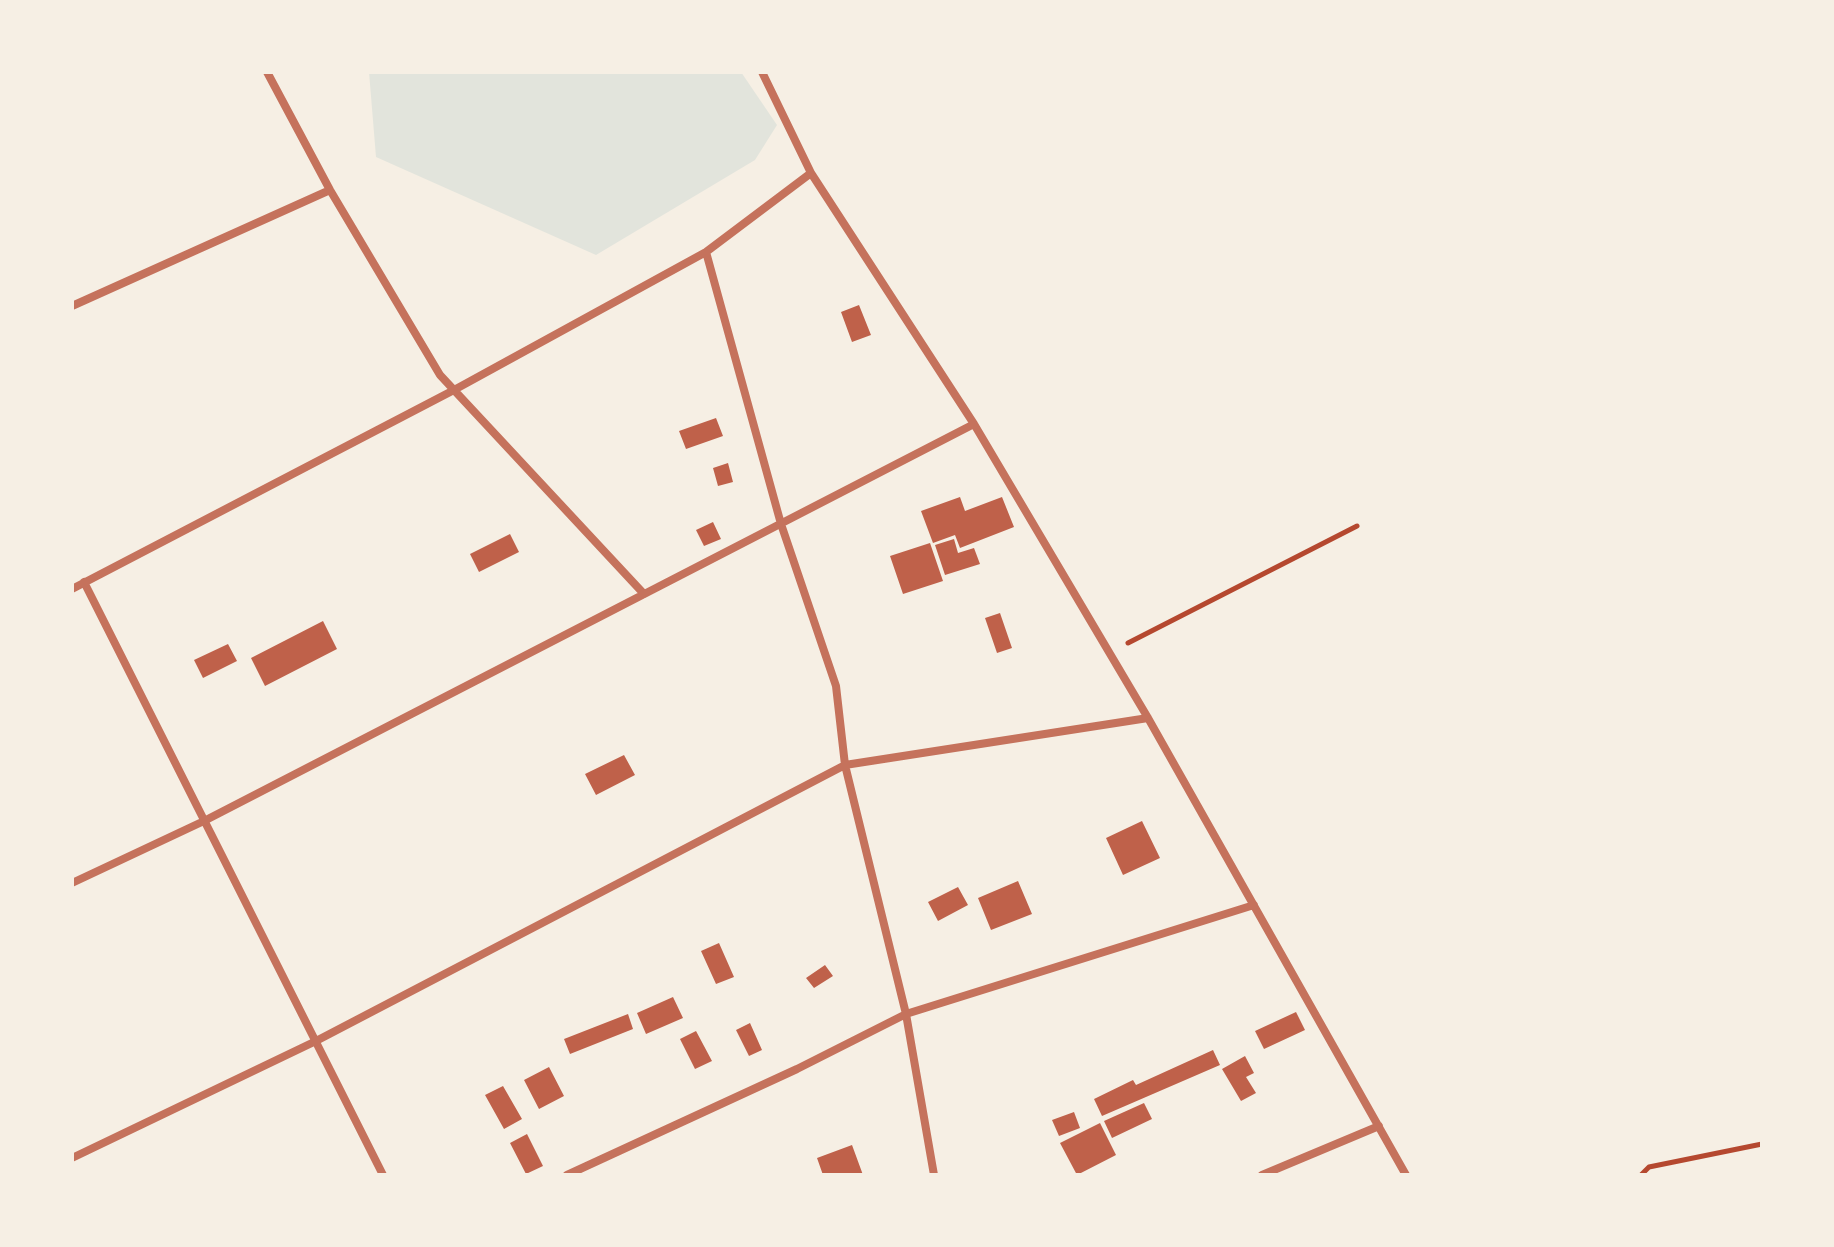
<!DOCTYPE html>
<html>
<head>
<meta charset="utf-8">
<style>
	body { margin:0 }
	#map { position:relative; width:1834px; height:1247px; overflow:hidden; background:#f6efe4; font-family:Montserrat,sans-serif }
	canvas { display:block }
	.frame { position:absolute; inset:0; border:74px solid #f6efe4; pointer-events:none }
</style>
</head>
<body>
<div id="map">
<canvas width="1834" height="1247"></canvas>
<div class="frame"></div>
</div>
<script>
const ctx = document.querySelector('canvas').getContext('2d');
ctx.lineJoin = 'round';
function paint(path, color) { ctx.fillStyle = color; ctx.fill(path, 'evenodd'); }
const toPath = rows => new Path2D(rows.map(r => 'M' + r).join(''));
function strokePath(path, color, width, dash) { ctx.strokeStyle = color; ctx.lineWidth = width; ctx.lineCap = dash ? 'butt' : 'round'; ctx.setLineDash(dash || []); ctx.stroke(path); }
paint(toPath([
	[369,72,741,72,777,125,755,160,596,255,376,157]
]), '#e2e4dc');
paint(toPath([
	[859,305,871,335,852,342,841,312],
	[716,418,723,436,686,449,679,431],
	[728,463,733,482,718,486,713,468],
	[960,497,965,511,1002,497,1014,527,960,548,955,535,933,543,921,511],
	[713,522,721,539,704,546,696,530],
	[510,534,519,552,479,572,470,554],
	[954,539,958,553,974,548,980,564,945,575,935,545],
	[930,543,943,581,903,594,890,556],
	[1000,613,1012,648,997,653,985,618],
	[323,621,337,649,265,686,251,658],
	[228,644,237,661,203,678,194,660],
	[624,755,635,775,596,795,585,774],
	[1142,821,1160,858,1123,875,1106,838],
	[1018,881,1032,914,991,930,978,898],
	[958,887,968,905,938,921,928,902],
	[719,943,734,977,716,984,701,951],
	[825,965,833,976,814,988,806,978],
	[673,997,683,1018,646,1034,637,1013],
	[1296,1012,1305,1030,1264,1049,1255,1031],
	[628,1014,633,1029,570,1054,564,1039],
	[750,1023,762,1050,749,1056,736,1030],
	[696,1031,712,1061,695,1069,680,1039],
	[1213,1050,1220,1065,1102,1116,1094,1099,1133,1080,1136,1085],
	[1245,1056,1254,1073,1246,1077,1256,1093,1241,1101,1222,1069],
	[549,1067,564,1096,539,1109,524,1080],
	[503,1086,522,1119,504,1129,485,1095],
	[1144,1103,1152,1119,1112,1138,1104,1121],
	[1074,1112,1080,1128,1059,1136,1052,1120],
	[1100,1123,1116,1155,1077,1175,1060,1143],
	[527,1134,543,1166,526,1174,510,1143],
	[852,1145,863,1175,823,1175,817,1158]
]), '#bf614a');
strokePath(toPath([
	[1128,643,1357,526],
	[1641,1175,1649,1167,1762,1144]
]), '#b5482f', 5);
strokePath(toPath([
	[267,72,330,190,440,375,644,594],
	[762,72,811,173,974,424,1148,718,1406,1175],
	[706,252,781,524,836,686,845,765,906,1014,934,1175],
	[72,306,330,190],
	[84,582,383,1175],
	[72,589,454,390,706,252,811,173],
	[72,883,204,821,974,424],
	[72,1158,316,1041,845,765,1148,718],
	[567,1175,797,1069,906,1014,1254,905],
	[1262,1175,1379,1126]
]), '#c5725c', 8);
</script>
</body>
</html>
